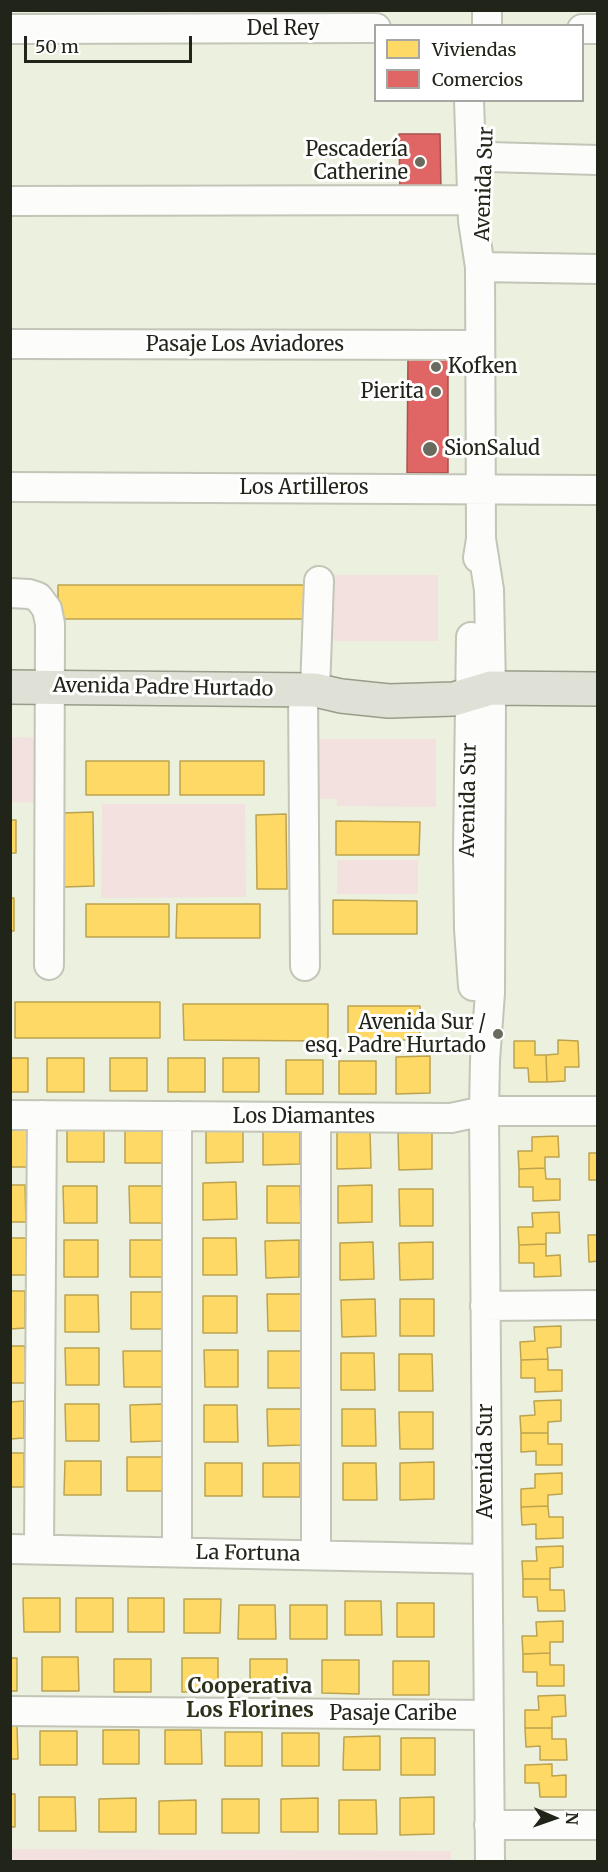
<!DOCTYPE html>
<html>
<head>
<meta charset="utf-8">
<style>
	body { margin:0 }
	#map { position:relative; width:608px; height:1872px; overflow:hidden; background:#ecf0df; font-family:Merriweather,serif }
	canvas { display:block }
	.frame { position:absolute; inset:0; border:12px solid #212418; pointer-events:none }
	.legend { position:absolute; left:374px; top:24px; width:210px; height:78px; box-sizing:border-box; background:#fff; border:2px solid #a6a7a3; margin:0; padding:8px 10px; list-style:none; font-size:18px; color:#212418 }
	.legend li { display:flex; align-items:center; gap:12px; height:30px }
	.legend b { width:30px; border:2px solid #a6a7a3 }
	.north { position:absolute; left:524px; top:1788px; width:60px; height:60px; -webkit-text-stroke:4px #fff; paint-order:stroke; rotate:92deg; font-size:16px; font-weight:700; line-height:24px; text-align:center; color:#212418 }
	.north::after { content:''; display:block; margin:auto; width:21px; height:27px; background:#212418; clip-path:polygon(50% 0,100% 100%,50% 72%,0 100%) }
	.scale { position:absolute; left:24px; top:36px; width:168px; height:27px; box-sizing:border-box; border:3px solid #212418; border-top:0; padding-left:8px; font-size:18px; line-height:21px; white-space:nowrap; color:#212418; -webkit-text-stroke:4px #fff; paint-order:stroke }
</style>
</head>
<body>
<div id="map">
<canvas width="608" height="1872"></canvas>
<div class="frame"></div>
<ul class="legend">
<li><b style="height:16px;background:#ffd966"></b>Viviendas</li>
<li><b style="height:16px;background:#e06666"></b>Comercios</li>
</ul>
<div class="north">N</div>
<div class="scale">50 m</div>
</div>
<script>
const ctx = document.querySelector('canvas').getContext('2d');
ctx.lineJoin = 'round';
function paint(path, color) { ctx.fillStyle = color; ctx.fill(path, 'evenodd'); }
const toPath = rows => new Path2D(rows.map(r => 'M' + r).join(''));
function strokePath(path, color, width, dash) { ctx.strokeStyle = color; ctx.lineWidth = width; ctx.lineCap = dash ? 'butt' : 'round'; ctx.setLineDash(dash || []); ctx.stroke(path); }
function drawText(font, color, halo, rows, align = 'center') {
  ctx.font = font + ' Merriweather,serif'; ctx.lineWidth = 6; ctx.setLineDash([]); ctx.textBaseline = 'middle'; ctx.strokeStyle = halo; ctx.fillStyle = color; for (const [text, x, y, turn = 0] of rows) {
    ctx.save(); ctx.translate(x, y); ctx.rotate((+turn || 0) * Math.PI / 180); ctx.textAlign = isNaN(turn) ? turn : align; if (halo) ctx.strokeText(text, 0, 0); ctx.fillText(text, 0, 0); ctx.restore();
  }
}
paint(toPath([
	[141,11,256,10,256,13,141,12],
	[330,575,438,575,438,641,330,641],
	[11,737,43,738,42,803,11,802],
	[315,739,436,739,436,807,337,806,337,799,315,799],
	[102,804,245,804,246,897,101,898],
	[337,860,418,860,418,894,337,894],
	[11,1849,451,1851,451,1861,11,1862]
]), '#f3e1e0');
const homes = toPath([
	[58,585,306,585,307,619,58,619,58,585],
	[86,761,169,761,169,795,86,795,86,761],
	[180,761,264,761,264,795,180,795,180,761],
	[93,812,94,886,64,887,63,813,93,812],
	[286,814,287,889,257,889,256,815,286,814],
	[10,820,16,820,16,853,10,853,10,820],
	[336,821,420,822,419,855,336,855,336,821],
	[10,898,14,898,14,931,10,931,10,898],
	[333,900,417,901,417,934,333,934,333,900],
	[86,904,169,904,169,937,86,937,86,904],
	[177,904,260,904,260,938,176,938,177,904],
	[15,1002,160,1002,160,1038,15,1038,15,1002],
	[183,1004,328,1004,328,1041,184,1040,183,1004],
	[348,1006,420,1006,420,1040,348,1040,348,1006],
	[558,1040,578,1041,579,1067,565,1067,565,1081,547,1082,546,1055,558,1054,558,1040],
	[514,1041,535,1041,535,1055,546,1055,547,1082,529,1082,528,1068,514,1068,514,1041],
	[430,1056,430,1093,396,1094,396,1057,430,1056],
	[10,1058,28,1058,28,1092,10,1092,10,1058],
	[47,1058,84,1058,84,1092,47,1092,47,1058],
	[110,1058,147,1058,147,1091,110,1091,110,1058],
	[168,1058,205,1058,205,1092,168,1092,168,1058],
	[223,1058,259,1058,259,1092,223,1092,223,1058],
	[286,1060,323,1060,323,1094,286,1094,286,1060],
	[339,1061,376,1061,376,1094,339,1094,339,1061],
	[67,1128,104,1128,104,1162,67,1162,67,1128],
	[243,1128,243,1162,206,1163,206,1129,243,1128],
	[125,1129,162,1129,162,1163,125,1163,125,1129],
	[10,1130,27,1130,27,1167,10,1167,10,1130],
	[300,1130,300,1164,263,1165,263,1131,300,1130],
	[370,1131,371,1168,337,1169,337,1132,370,1131],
	[432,1132,432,1169,399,1170,398,1133,432,1132],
	[558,1136,559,1157,545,1157,545,1168,519,1169,518,1151,532,1151,532,1137,558,1136],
	[589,1153,598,1153,598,1180,589,1180,589,1153],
	[545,1168,546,1179,560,1179,560,1200,533,1201,533,1187,519,1187,519,1169,545,1168],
	[236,1182,237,1219,203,1220,203,1183,236,1182],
	[10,1185,25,1185,26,1222,10,1222,10,1185],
	[372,1185,372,1222,338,1223,338,1186,372,1185],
	[63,1186,97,1186,97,1223,64,1223,63,1186],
	[129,1186,163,1186,163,1223,130,1223,129,1186],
	[267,1186,300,1186,301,1223,267,1223,267,1186],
	[399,1189,433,1189,433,1226,400,1226,399,1189],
	[559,1212,560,1233,546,1233,546,1244,519,1245,518,1227,533,1227,532,1213,559,1212],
	[588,1235,598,1235,598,1261,589,1262,588,1235],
	[10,1238,26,1238,26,1275,10,1275,10,1238],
	[203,1238,236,1238,237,1275,203,1275,203,1238],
	[64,1240,98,1240,98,1277,64,1277,64,1240],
	[130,1240,164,1240,164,1277,130,1277,130,1240],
	[299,1240,299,1277,266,1278,265,1241,299,1240],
	[373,1242,374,1279,340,1280,340,1243,373,1242],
	[433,1242,433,1279,400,1280,399,1243,433,1242],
	[546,1244,546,1256,560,1255,561,1276,534,1277,534,1263,519,1263,519,1245,546,1244],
	[10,1291,25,1291,25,1328,10,1329,10,1291],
	[131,1292,164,1292,165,1329,131,1329,131,1292],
	[267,1294,301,1294,302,1331,268,1331,267,1294],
	[65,1295,98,1295,99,1332,65,1332,65,1295],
	[203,1296,237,1296,237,1333,203,1333,203,1296],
	[375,1299,376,1336,342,1337,341,1300,375,1299],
	[400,1299,434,1299,434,1336,400,1336,400,1299],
	[561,1326,561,1347,547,1348,548,1359,521,1360,520,1342,535,1341,534,1327,561,1326],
	[10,1346,25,1346,26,1383,10,1383,10,1346],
	[65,1348,99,1348,99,1385,66,1385,65,1348],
	[204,1350,238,1350,238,1387,205,1387,204,1350],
	[123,1351,163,1351,164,1387,124,1387,123,1351],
	[268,1351,302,1351,302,1388,268,1388,268,1351],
	[341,1353,374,1353,375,1390,341,1390,341,1353],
	[399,1354,432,1354,433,1391,399,1391,399,1354],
	[548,1359,548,1370,562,1370,562,1391,535,1392,535,1378,521,1378,521,1360,548,1359],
	[561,1400,561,1421,548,1422,548,1433,521,1433,520,1416,535,1415,534,1401,561,1400],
	[24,1401,24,1438,10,1439,10,1402,24,1401],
	[65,1404,99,1404,99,1441,66,1441,65,1404],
	[164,1404,164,1441,131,1442,130,1405,164,1404],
	[204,1405,237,1405,238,1442,204,1442,204,1405],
	[267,1409,301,1409,301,1445,268,1446,267,1409],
	[342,1409,375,1409,376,1446,342,1446,342,1409],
	[399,1412,433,1412,433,1449,400,1449,399,1412],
	[521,1433,548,1433,548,1444,562,1444,562,1465,536,1465,536,1451,521,1452,521,1433],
	[10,1453,24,1453,24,1487,10,1487,10,1453],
	[127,1457,164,1457,164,1491,127,1491,127,1457],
	[65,1461,101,1461,101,1495,64,1495,65,1461],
	[434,1462,434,1499,400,1500,400,1463,434,1462],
	[205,1463,242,1463,242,1496,205,1496,205,1463],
	[263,1463,300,1463,300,1497,263,1497,263,1463],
	[343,1463,376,1463,377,1500,343,1500,343,1463],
	[562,1473,562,1494,548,1495,548,1506,521,1507,521,1489,535,1488,535,1474,562,1473],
	[548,1506,549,1517,563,1517,563,1538,536,1539,536,1524,522,1525,521,1507,548,1506],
	[563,1546,563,1567,550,1568,550,1579,523,1579,522,1561,537,1561,536,1547,563,1546],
	[523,1579,550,1579,550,1590,564,1590,565,1611,538,1611,537,1597,523,1597,523,1579],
	[23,1598,60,1598,60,1632,24,1632,23,1598],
	[76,1598,113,1598,113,1632,76,1632,76,1598],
	[128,1598,164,1598,164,1632,128,1632,128,1598],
	[184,1599,221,1599,220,1633,184,1633,184,1599],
	[345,1601,381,1601,382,1635,345,1635,345,1601],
	[397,1603,434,1603,434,1637,397,1637,397,1603],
	[239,1605,275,1605,276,1639,238,1639,239,1605],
	[290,1605,327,1605,327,1639,290,1639,290,1605],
	[563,1621,563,1642,550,1642,550,1653,523,1654,522,1636,537,1636,536,1622,563,1621],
	[550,1653,550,1665,564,1665,564,1686,537,1686,537,1672,523,1672,523,1654,550,1653],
	[42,1657,78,1657,79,1691,42,1691,42,1657],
	[10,1658,17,1658,17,1691,10,1691,10,1658],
	[182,1658,218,1658,218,1692,182,1692,182,1658],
	[114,1659,151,1659,151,1692,114,1692,114,1659],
	[250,1659,287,1659,287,1693,250,1693,250,1659],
	[322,1660,359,1660,359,1694,322,1693,322,1660],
	[393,1661,429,1661,429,1695,393,1695,393,1661],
	[565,1695,566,1716,552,1717,552,1728,525,1728,525,1710,539,1710,538,1696,565,1695],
	[10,1725,17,1725,18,1759,10,1759,10,1725],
	[525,1728,552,1728,552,1739,566,1739,567,1760,540,1760,540,1746,526,1747,525,1728],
	[103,1730,139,1730,139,1764,103,1764,103,1730],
	[165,1730,201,1730,202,1764,165,1764,165,1730],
	[40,1731,77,1731,77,1765,40,1765,40,1731],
	[225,1732,262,1732,262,1766,225,1766,225,1732],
	[282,1733,319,1733,319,1766,282,1766,282,1733],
	[380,1736,380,1770,343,1770,344,1737,380,1736],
	[401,1738,435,1738,435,1775,401,1775,401,1738],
	[552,1764,552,1776,566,1775,566,1797,540,1797,539,1783,525,1783,525,1765,552,1764],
	[10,1794,15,1794,15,1827,10,1827,10,1794],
	[39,1797,75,1797,76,1831,39,1831,39,1797],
	[434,1797,434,1834,400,1835,400,1798,434,1797],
	[136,1798,136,1832,99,1832,99,1799,136,1798],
	[318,1798,318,1832,281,1832,281,1799,318,1798],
	[222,1799,259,1799,259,1833,222,1833,222,1799],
	[196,1800,196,1834,159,1834,159,1801,196,1800],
	[339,1800,376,1800,377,1834,339,1834,339,1800]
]);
paint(homes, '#ffd966');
strokePath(homes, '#bca34f', 1.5);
const shops = toPath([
	[399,134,440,134,441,191,400,194,399,134],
	[408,356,448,356,448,473,407,473,408,356]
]);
paint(shops, '#e06666');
strokePath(shops, '#a7524f', 1.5);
const minor = toPath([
	[487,10,487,26],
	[10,29,376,28],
	[582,29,598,29],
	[469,100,473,221,480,267,481,539,478,558],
	[488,157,598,160],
	[10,201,472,200],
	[480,267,598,269],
	[10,344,480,345],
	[10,487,598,490],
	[481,539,489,590,491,688,490,993,485,1060,484,1111,490,1862],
	[10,593,29,594,38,597,47,609,50,624,49,965],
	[471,637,468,848,469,929,473,986],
	[303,690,305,966],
	[315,690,319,581],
	[10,1115,451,1118,484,1111,598,1111],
	[177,1116,177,1552],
	[316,1117,316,1555],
	[485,1306,598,1305],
	[10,1549,486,1559],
	[39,1549,42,1115],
	[10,1711,488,1715],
	[489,1825,598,1825]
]);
const major = toPath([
	[10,687,315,690,341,696,389,701,454,699,491,688,598,689]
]);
strokePath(minor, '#c2c5b7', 32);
strokePath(major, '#989c88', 36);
strokePath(minor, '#fcfdfa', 28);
strokePath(major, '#dfe1d7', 33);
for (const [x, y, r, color] of [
	[420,162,6,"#686b5e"],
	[436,367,6,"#686b5e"],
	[436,392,6,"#686b5e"],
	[430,449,8,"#686b5e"],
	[498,1034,6,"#686b5e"]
]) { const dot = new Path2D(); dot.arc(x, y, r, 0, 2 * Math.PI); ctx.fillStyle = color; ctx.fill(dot); strokePath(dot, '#fff', 2); }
drawText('20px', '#212418', '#fff', [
	["Del Rey",283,29],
	["Avenida Sur",485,184,-88],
	["Pasaje Los Aviadores",245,345],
	["Los Artilleros",304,488],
	["Avenida Padre Hurtado",163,688,1],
	["Avenida Sur",469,800,-89],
	["Los Diamantes",304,1117],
	["Avenida Sur",486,1461,-90],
	["La Fortuna",248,1554,1],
	["Pasaje Caribe",393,1714]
]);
drawText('20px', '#212418', '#fff', [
	["Pescadería",408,150],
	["Catherine",408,173],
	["Kofken",448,367,"left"],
	["Pierita",424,392],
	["SionSalud",444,449,"left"],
	["Avenida Sur /",486,1023],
	["esq. Padre Hurtado",486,1046]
], 'right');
drawText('bold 21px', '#2c3118', '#fff', [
	["Cooperativa",250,1687],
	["Los Florines",250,1711]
]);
</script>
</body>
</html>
